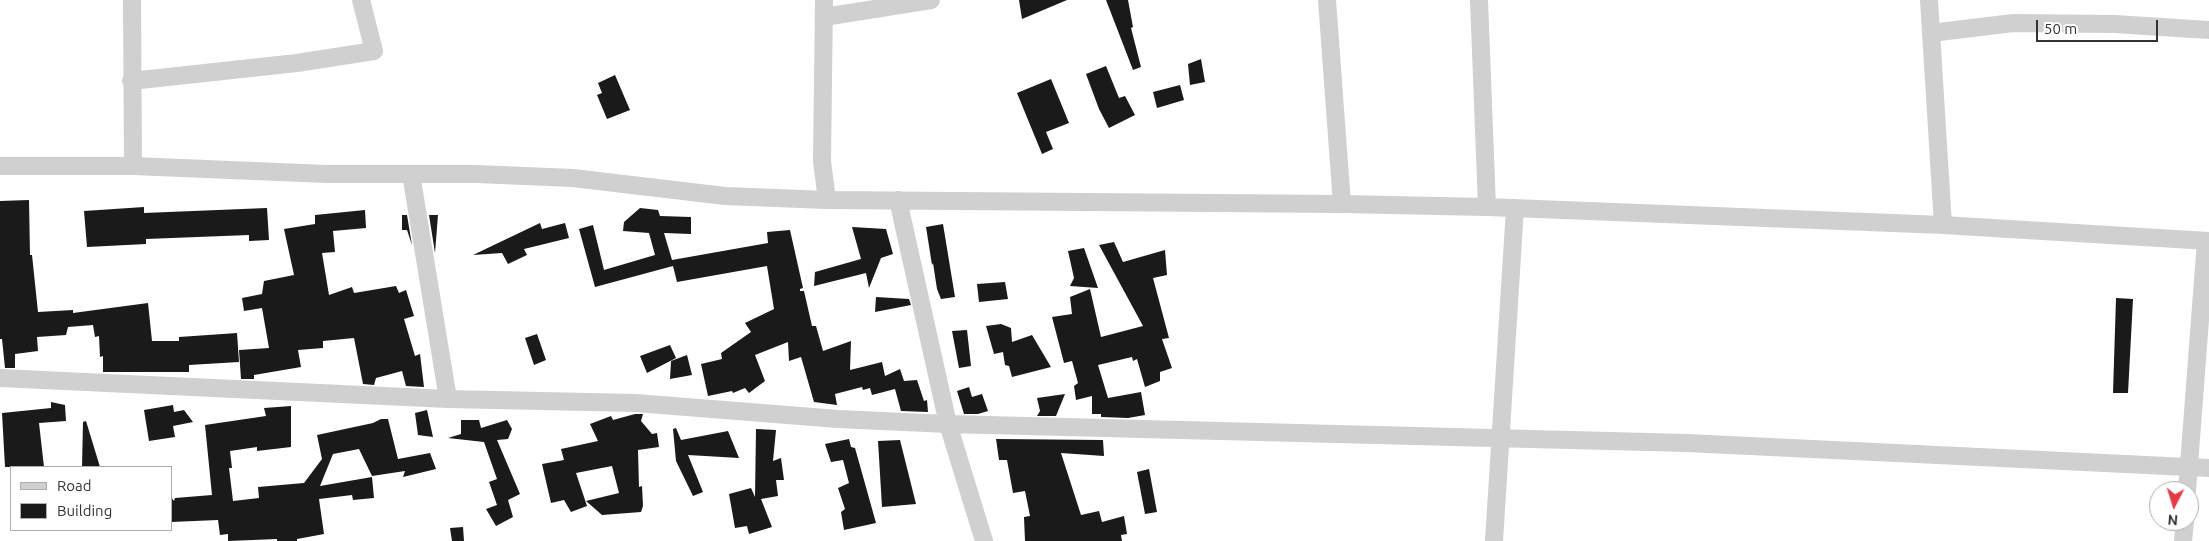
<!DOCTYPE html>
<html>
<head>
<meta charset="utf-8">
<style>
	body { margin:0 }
	#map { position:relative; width:2209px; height:541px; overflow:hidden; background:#fff; font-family:Ubuntu,sans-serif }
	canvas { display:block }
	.legend { position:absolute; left:10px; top:466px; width:162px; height:65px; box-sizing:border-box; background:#fff; border:1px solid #adadad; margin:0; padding:6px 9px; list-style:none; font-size:15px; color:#333 }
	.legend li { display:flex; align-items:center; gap:10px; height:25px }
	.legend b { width:25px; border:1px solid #adadad }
	.north { position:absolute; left:2149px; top:481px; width:50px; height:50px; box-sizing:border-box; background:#fff; border:1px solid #adadad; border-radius:50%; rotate:185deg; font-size:14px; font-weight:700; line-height:20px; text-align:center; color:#333 }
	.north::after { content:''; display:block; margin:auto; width:18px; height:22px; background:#e63946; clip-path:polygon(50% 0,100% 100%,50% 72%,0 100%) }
	.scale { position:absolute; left:2036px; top:20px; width:122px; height:22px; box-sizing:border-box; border:2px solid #333; border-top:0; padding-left:6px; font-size:15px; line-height:18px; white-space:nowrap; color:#333; -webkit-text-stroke:4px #fff; paint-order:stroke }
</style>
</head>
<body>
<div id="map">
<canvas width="2209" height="541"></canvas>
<ul class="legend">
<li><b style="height:6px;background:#d0d0d0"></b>Road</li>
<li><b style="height:14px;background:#1a1a1a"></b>Building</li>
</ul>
<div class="north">N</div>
<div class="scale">50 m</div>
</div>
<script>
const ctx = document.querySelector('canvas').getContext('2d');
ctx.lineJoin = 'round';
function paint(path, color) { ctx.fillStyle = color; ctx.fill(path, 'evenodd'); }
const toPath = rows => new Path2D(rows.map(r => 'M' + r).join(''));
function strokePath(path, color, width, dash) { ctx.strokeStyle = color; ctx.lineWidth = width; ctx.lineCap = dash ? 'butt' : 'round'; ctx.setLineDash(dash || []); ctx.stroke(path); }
paint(toPath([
	[1019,0,1067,0,1022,19],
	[1106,0,1128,0,1133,27,1131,28,1141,67,1133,70],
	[1201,59,1205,82,1190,85,1188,64],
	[1106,66,1119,98,1125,96,1135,115,1109,128,1099,109,1086,74],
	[615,75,630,110,607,119,597,95,602,93,598,83],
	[1051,79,1069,123,1046,132,1053,149,1042,154,1017,93],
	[1180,85,1184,100,1157,108,1153,92],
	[29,200,30,255,32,255,38,312,73,310,73,313,148,303,152,341,179,341,179,337,237,333,239,362,189,365,189,372,103,372,103,356,100,357,99,336,95,337,93,325,68,327,66,335,37,337,38,351,15,354,15,368,5,368,2,339,0,339,0,201],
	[144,207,144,213,267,208,269,240,249,241,249,235,146,239,146,244,87,247,84,211],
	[640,208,658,210,660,216,691,217,691,234,664,233,672,260,768,243,767,232,790,230,803,288,800,289,800,291,804,291,812,326,816,326,823,351,851,341,850,370,882,362,885,376,900,369,904,381,917,380,924,401,927,400,928,412,901,411,895,389,872,395,870,388,863,390,862,387,835,394,837,405,814,402,801,357,789,361,788,342,755,355,765,381,749,393,745,388,733,393,732,391,708,396,701,364,722,359,721,353,751,332,745,323,774,309,767,266,677,282,673,266,595,287,579,229,593,225,604,270,655,255,649,233,623,231,624,222],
	[365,210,366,228,333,231,335,252,322,253,329,295,352,287,354,293,396,286,399,293,406,290,414,316,404,319,415,356,420,354,424,387,406,386,402,371,376,378,374,385,363,384,354,338,323,341,323,348,298,350,301,367,254,375,254,379,241,379,239,350,269,348,262,308,244,311,242,298,262,294,264,281,294,275,284,229,315,224,315,215],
	[402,215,407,215,412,245,407,230,402,230],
	[429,215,438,215,435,253],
	[540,223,542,229,565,223,569,238,524,249,527,255,508,264,502,253,473,255],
	[943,224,955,297,941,299,937,289,933,263,932,265,926,227],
	[852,227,886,229,893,254,881,258,869,288,866,273,814,286,815,272,861,259],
	[1114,242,1123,262,1165,250,1167,275,1153,278,1169,338,1162,339,1172,368,1160,372,1160,381,1145,387,1137,359,1133,361,1132,357,1098,365,1108,398,1141,392,1145,415,1128,418,1101,417,1101,414,1092,414,1092,396,1076,400,1074,386,1078,383,1072,361,1064,363,1052,317,1072,314,1070,297,1090,289,1101,337,1143,326,1099,245],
	[1084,248,1098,288,1070,286,1074,278,1068,251],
	[1005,282,1008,299,979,302,977,284],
	[876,297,909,299,911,305,875,312],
	[2116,298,2133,299,2128,393,2113,393],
	[1001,324,1011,328,1012,342,1032,335,1051,367,1012,377,1009,366,1005,365,1003,352,994,354,986,326],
	[967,330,971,366,959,368,952,331],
	[537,334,546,360,534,365,525,338],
	[670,345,676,358,647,373,640,356],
	[687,355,692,375,670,379,671,361],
	[969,387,972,397,982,394,988,411,978,414,964,414,957,391],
	[1065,394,1056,416,1037,416,1040,411,1037,398],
	[51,402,65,405,66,421,39,423,44,467,5,467,2,413,51,408],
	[173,405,174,412,184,410,193,422,173,426,175,437,149,441,144,410],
	[291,406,291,447,257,451,257,447,230,451,232,468,229,468,233,501,259,498,258,487,304,483,322,459,317,435,373,423,381,419,388,419,398,459,430,453,436,469,403,477,405,471,372,476,359,449,333,454,320,486,372,477,374,498,353,500,352,495,319,499,324,534,297,539,297,541,277,541,277,539,228,541,228,534,220,535,218,520,171,522,171,497,174,501,175,498,212,495,205,425,266,416,264,408],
	[427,410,433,437,418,435,415,413],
	[635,414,643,414,641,421,652,434,657,433,659,447,638,450,639,487,642,486,643,506,641,512,602,515,586,501,619,493,612,466,576,473,587,506,571,512,564,500,551,503,542,464,564,460,561,449,598,441,590,424,611,416,613,420],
	[461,420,479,420,481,428,507,420,512,429,508,439,497,440,520,494,508,500,513,517,496,526,486,509,497,505,489,482,497,479,484,442,448,438,461,434],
	[86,421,100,467,82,467,83,422],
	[676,428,681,440,728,431,739,458,688,455,703,492,693,496,676,461,673,429],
	[756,429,776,430,773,461,781,458,784,480,776,480,778,496,761,499,772,527,749,534,747,526,735,528,729,494,751,488,755,497],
	[849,439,851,447,855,448,876,523,844,530,841,512,845,509,838,488,849,483,843,460,831,462,825,444],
	[996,439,1103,440,1104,456,1061,453,1081,515,1099,511,1102,522,1124,516,1127,534,1121,535,1122,541,1025,541,1024,517,1030,516,1025,491,1013,493,1007,460,999,460],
	[900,440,916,504,882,507,878,441],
	[1149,469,1157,512,1145,514,1137,472],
	[463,527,464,541,452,541,450,528]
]), '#1a1a1a');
strokePath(toPath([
	[132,0,133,166],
	[824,0,822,161,827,200],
	[1327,0,1342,204],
	[1479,0,1487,207],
	[1929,0,1943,225],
	[824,17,931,0],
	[1931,33,2013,23,2115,24,2209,30],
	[131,81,297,63,374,51,361,0],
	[0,166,133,166,327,174,476,174,573,178,725,196,827,200,1342,204,1487,207,1943,225,2209,241],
	[411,174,448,399],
	[898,200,948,424,984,541],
	[0,378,448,399,636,403,838,419,948,424,1687,443,2209,468],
	[2187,491,2206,241],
	[1494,541,1515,208],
	[2183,541,2185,521]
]), '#d0d0d0', 18);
</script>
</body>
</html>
